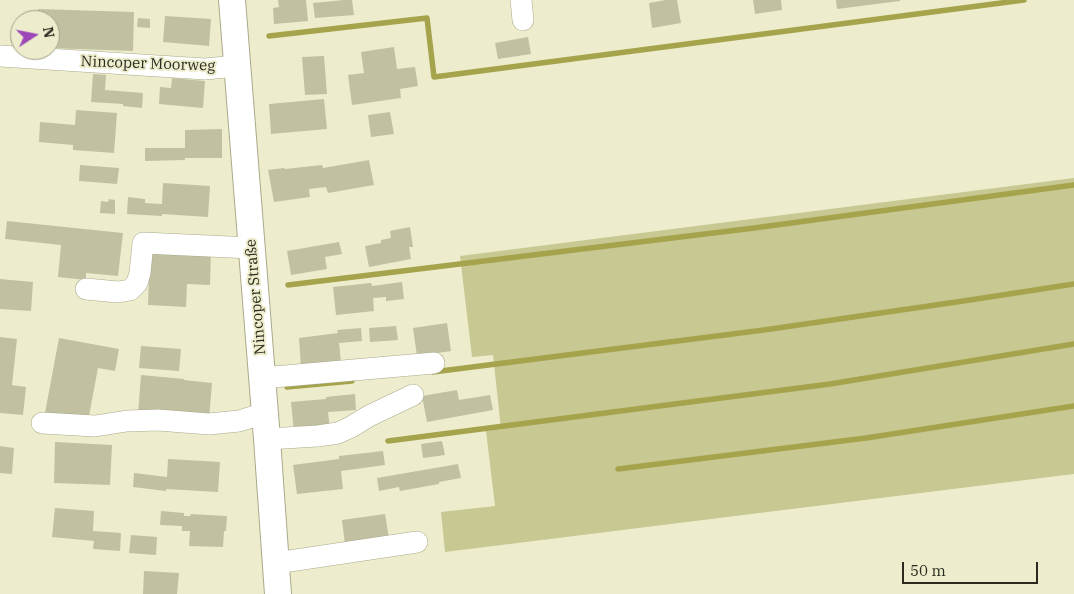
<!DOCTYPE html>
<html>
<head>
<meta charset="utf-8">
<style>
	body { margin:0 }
	#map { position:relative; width:1074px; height:594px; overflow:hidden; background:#ededcd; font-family:"IBM Plex Serif",serif }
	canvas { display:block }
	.north { position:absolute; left:10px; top:10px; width:50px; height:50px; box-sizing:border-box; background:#ededcd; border:1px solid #9f9f87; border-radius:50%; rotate:79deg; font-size:14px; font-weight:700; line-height:20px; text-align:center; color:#2a2a1e }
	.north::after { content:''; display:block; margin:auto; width:18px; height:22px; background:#9c49b7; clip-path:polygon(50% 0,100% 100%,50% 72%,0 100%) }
	.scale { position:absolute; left:902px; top:562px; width:136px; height:22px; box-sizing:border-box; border:2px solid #2a2a1e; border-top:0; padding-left:6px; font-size:15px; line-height:18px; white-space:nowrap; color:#2a2a1e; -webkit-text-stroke:4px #ededcd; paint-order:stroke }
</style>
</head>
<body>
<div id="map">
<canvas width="1074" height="594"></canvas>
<div class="north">N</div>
<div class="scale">50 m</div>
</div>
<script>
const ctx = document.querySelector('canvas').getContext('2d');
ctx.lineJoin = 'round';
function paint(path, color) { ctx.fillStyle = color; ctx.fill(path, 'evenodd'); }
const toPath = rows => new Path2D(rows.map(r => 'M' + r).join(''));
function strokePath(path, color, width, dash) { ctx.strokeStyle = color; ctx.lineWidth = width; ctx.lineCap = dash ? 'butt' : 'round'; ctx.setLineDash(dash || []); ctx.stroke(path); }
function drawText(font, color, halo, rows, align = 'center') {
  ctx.font = font + ' "IBM Plex Serif",serif'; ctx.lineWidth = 4; ctx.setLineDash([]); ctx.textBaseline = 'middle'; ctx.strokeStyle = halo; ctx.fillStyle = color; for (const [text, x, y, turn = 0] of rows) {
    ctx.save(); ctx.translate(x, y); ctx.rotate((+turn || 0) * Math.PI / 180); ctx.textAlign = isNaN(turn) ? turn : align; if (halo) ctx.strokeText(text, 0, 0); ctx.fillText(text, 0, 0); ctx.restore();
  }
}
paint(toPath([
	[1074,178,1074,474,445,552,441,512,495,506,486,431,501,429,493,355,472,357,460,256]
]), '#c8c893');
strokePath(toPath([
	[269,36,427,18,434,77,1024,0],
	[288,285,754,228,1074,185],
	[433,372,764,330,970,300,1074,284],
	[287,387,352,381],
	[388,441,830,384,1074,344],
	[618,469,866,438,1074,406]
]), '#a6a34d', 5.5);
paint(toPath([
	[278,0,306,0,308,21,274,24,273,8,279,7],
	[344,0,352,0,354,15,315,18,313,3],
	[666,0,677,0,681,23,652,28,649,3],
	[753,0,781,0,782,10,755,14],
	[836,0,900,0,900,1,837,9],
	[38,9,134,12,133,51,50,48,50,20,38,20],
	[165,16,211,19,209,46,163,42],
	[138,18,150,19,150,28,137,27],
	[528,37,531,54,498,59,495,43],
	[394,47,397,69,415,67,418,86,400,89,401,98,352,105,348,75,364,73,361,52],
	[324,56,327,94,305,95,302,57],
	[93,74,106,75,105,90,143,93,142,108,123,106,123,104,91,102],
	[172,78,205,81,203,108,159,104,160,87,171,88],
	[324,99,327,129,271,134,269,104],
	[76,110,117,113,114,153,73,150,73,145,39,142,40,122,75,125],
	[390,112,394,134,371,137,368,115],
	[222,129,222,158,185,158,185,160,145,161,145,148,185,148,185,130],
	[369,160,374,185,328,193,326,187,309,189,310,197,274,202,268,170,284,168,285,169,322,165,323,168],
	[80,165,119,168,117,184,79,181],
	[163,183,210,186,208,217,162,214,162,216,127,214,128,197,145,199,145,203,162,204],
	[109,199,115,200,115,214,100,213,101,201,108,202],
	[7,221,123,233,118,276,86,273,86,280,58,277,61,245,5,239],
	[410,227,413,247,409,247,411,259,369,267,365,246,381,243,381,240,391,238,390,231],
	[339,242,342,254,325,257,327,269,291,275,287,251],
	[150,249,211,252,210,285,187,284,186,307,148,305],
	[0,279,33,282,31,311,0,309],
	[402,282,404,299,386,301,386,297,373,298,374,311,336,315,333,287,371,283,372,286],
	[447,323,451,351,417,356,413,328],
	[396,326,398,340,370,342,369,328],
	[361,328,362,341,339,343,341,362,301,367,299,338,338,333,337,330],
	[0,337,17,339,12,385,26,387,23,415,0,413],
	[59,338,119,349,115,371,98,368,88,421,45,413],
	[141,346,181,349,179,371,139,368],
	[141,375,184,379,184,380,212,383,209,419,138,414],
	[457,390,459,400,490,395,493,410,427,422,422,396],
	[355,394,356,410,328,412,330,428,294,432,291,402,326,399,326,397],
	[442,441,445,455,423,458,421,444],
	[55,442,112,445,110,485,54,483],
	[0,446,14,448,12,474,0,473],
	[383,451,385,465,341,471,343,489,297,494,293,465,339,459,339,456],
	[168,459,220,462,218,492,166,489,166,491,133,487,134,473,167,477],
	[458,464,461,478,439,482,439,484,400,491,399,487,379,491,377,478],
	[55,508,94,511,93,531,121,533,120,551,93,549,94,541,52,537],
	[161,511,184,513,184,516,191,516,190,514,227,516,226,531,224,531,223,547,189,546,190,531,182,531,182,526,160,525],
	[385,514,389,538,345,545,342,520],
	[131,535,157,537,156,555,129,553],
	[144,571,179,573,177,594,143,594]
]), '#c1c1a2');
const minor = toPath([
	[521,0,523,20],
	[0,56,205,69,237,66],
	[86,289,118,292,130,290,137,283,140,273,143,243,252,248],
	[262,378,434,363],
	[42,423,95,426,127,421,158,420,209,424,239,421,265,413],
	[267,439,318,436,338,433,351,427,369,416,413,395],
	[276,563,417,542]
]);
const major = toPath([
	[232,0,267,439,278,594]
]);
strokePath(minor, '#aaa98b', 22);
strokePath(major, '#aaa98b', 28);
strokePath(minor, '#fff', 21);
strokePath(major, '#fff', 26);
drawText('15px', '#2a2a1e', '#ededcd', [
	["Nincoper Moorweg",148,64,2],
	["Nincoper Straße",256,297,-95]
]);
</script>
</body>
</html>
